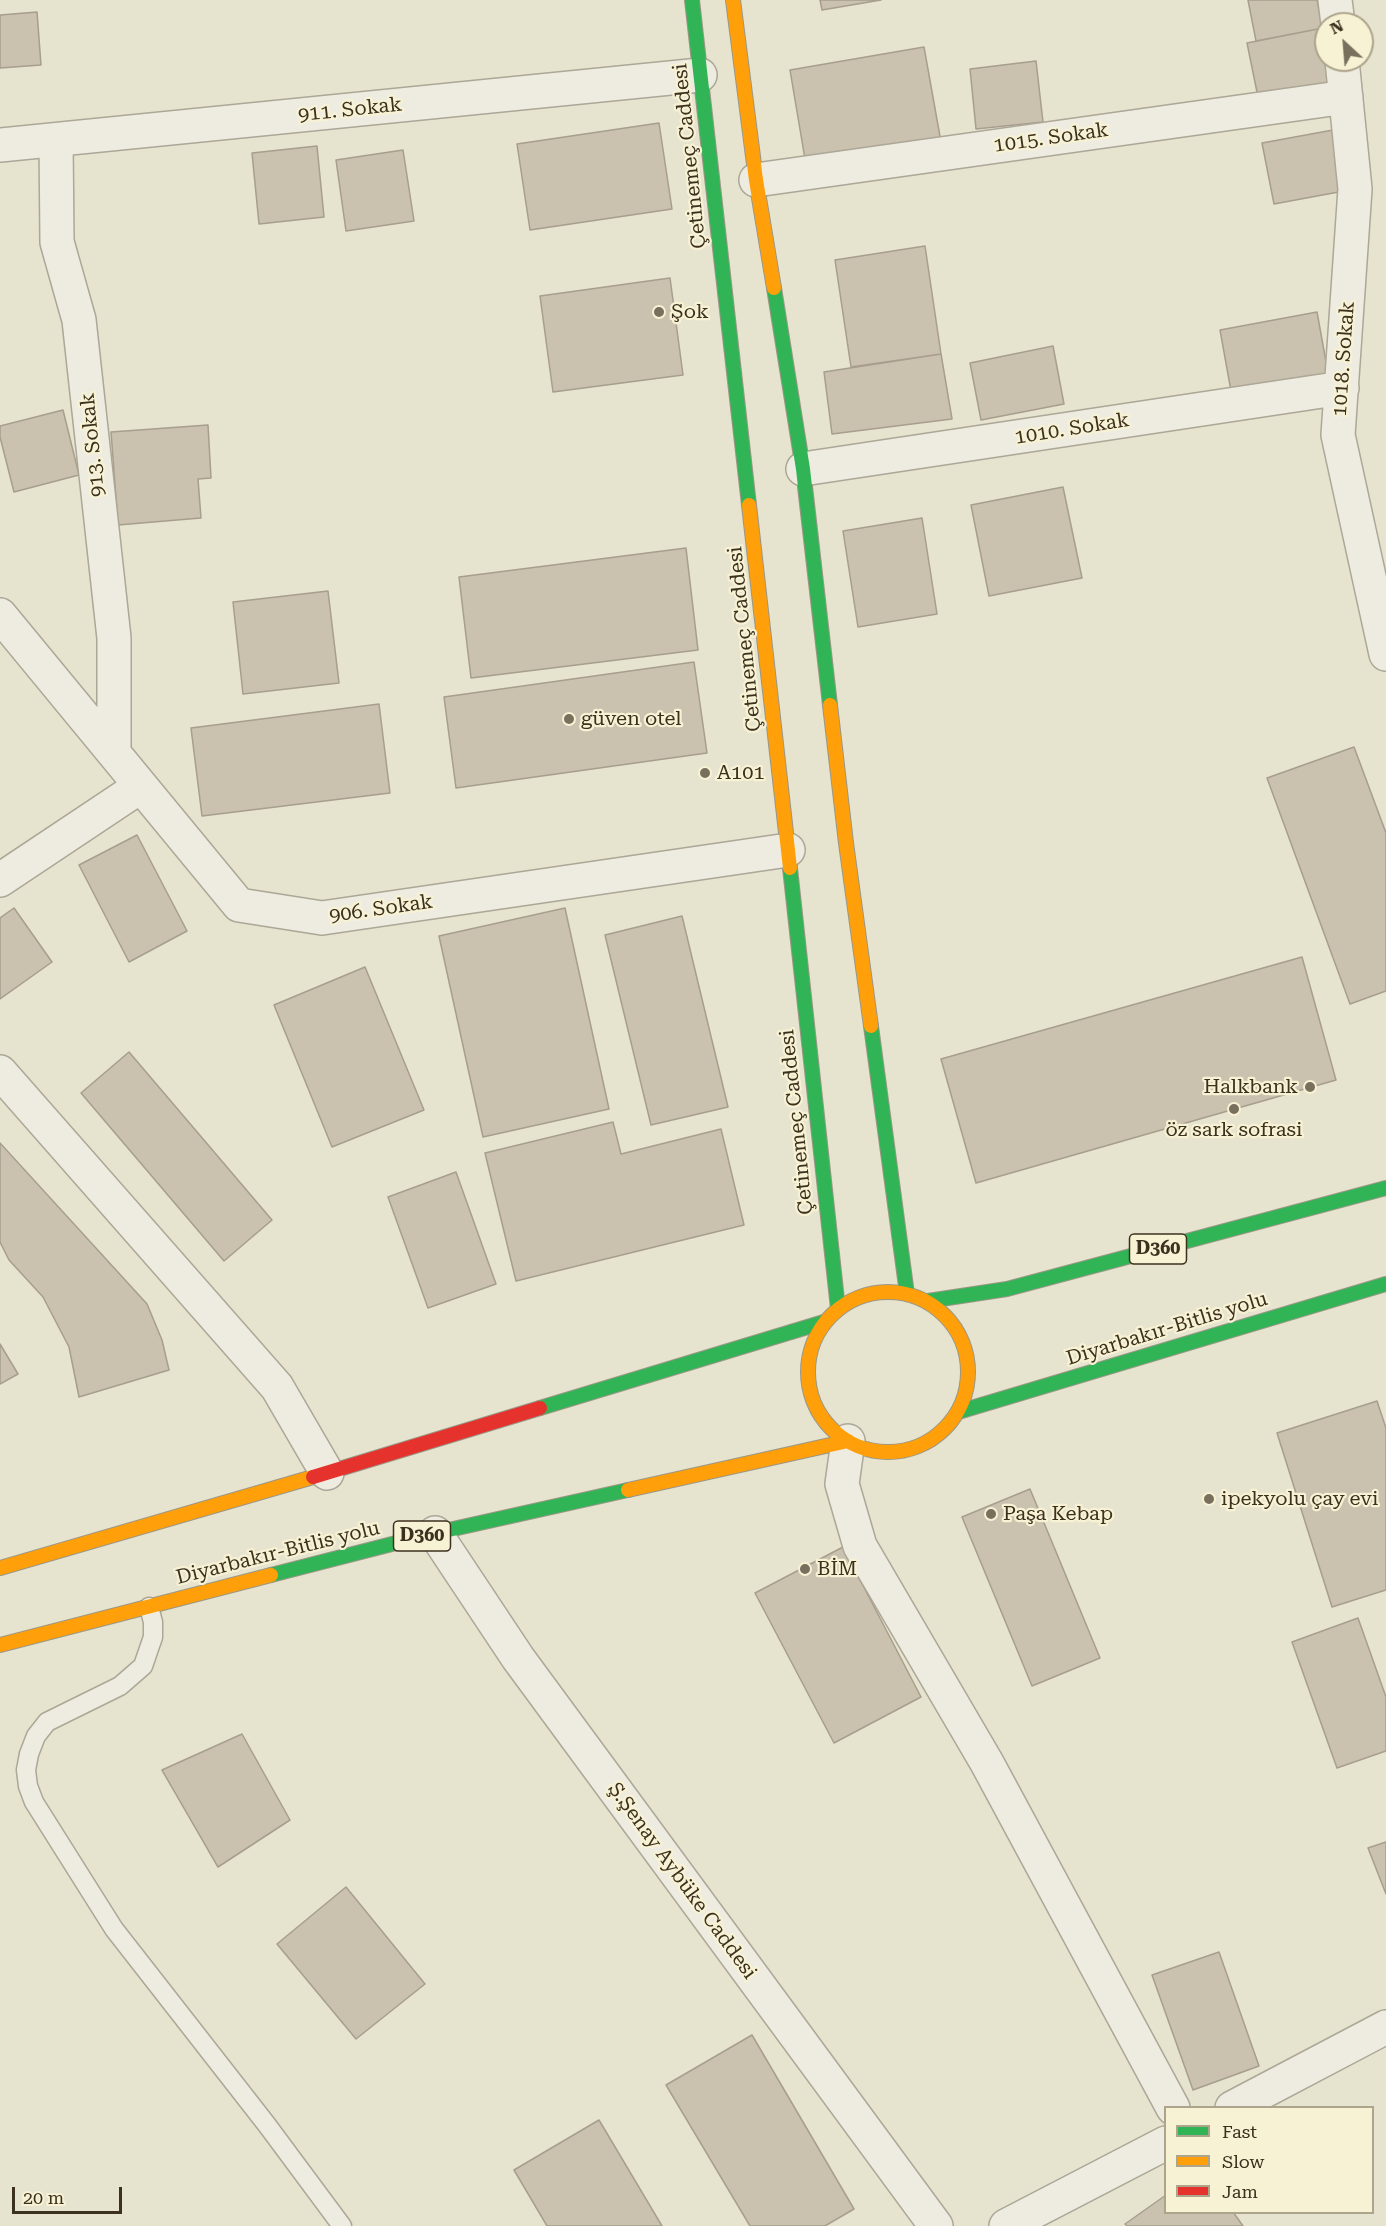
<!DOCTYPE html>
<html>
<head>
<meta charset="utf-8">
<style>
	body { margin:0 }
	#map { position:relative; width:1386px; height:2226px; overflow:hidden; background:#e6e3ce; font-family:"Roboto Serif",serif }
	canvas { display:block }
	.legend { position:absolute; left:1164px; top:2106px; width:210px; height:108px; box-sizing:border-box; background:#f8f2d5; border:2px solid #ada48c; margin:0; padding:8px 10px; list-style:none; font-size:18px; color:#3c301e }
	.legend li { display:flex; align-items:center; gap:12px; height:30px }
	.legend b { width:30px; border:2px solid #ada48c }
	.north { position:absolute; left:1314px; top:12px; width:60px; height:60px; box-sizing:border-box; background:#f8f2d5; border:2px solid #ada48c; border-radius:50%; rotate:334deg; font-size:16px; font-weight:700; line-height:24px; text-align:center; color:#3c301e }
	.north::after { content:''; display:block; margin:auto; width:21px; height:27px; background:#786f5c; clip-path:polygon(50% 0,100% 100%,50% 72%,0 100%) }
	.scale { position:absolute; left:12px; top:2187px; width:110px; height:27px; box-sizing:border-box; border:3px solid #3c301e; border-top:0; padding-left:8px; font-size:18px; line-height:21px; white-space:nowrap; color:#3c301e; -webkit-text-stroke:4px #f8f2d5; paint-order:stroke }
</style>
</head>
<body>
<div id="map">
<canvas width="1386" height="2226"></canvas>
<ul class="legend">
<li><b style="height:8px;background:#30b455"></b>Fast</li>
<li><b style="height:8px;background:#ff9f0a"></b>Slow</li>
<li><b style="height:8px;background:#e5322d"></b>Jam</li>
</ul>
<div class="north">N</div>
<div class="scale">20 m</div>
</div>
<script>
const ctx = document.querySelector('canvas').getContext('2d');
ctx.lineJoin = 'round';
function paint(path, color) { ctx.fillStyle = color; ctx.fill(path, 'evenodd'); }
const toPath = rows => new Path2D(rows.map(r => 'M' + r).join(''));
function strokePath(path, color, width, dash) { ctx.strokeStyle = color; ctx.lineWidth = width; ctx.lineCap = dash ? 'butt' : 'round'; ctx.setLineDash(dash || []); ctx.stroke(path); }
function drawText(font, color, halo, rows, align = 'center') {
  ctx.font = font + ' "Roboto Serif",serif'; ctx.lineWidth = 4.5; ctx.setLineDash([]); ctx.textBaseline = 'middle'; ctx.strokeStyle = halo; ctx.fillStyle = color; for (const [text, x, y, turn = 0] of rows) {
    ctx.save(); ctx.translate(x, y); ctx.rotate((+turn || 0) * Math.PI / 180); ctx.textAlign = isNaN(turn) ? turn : align; if (halo) ctx.strokeText(text, 0, 0); ctx.fillText(text, 0, 0); ctx.restore();
  }
}
const building = toPath([
	[820,0,881,0,822,10,820,0],
	[1248,0,1317,0,1323,28,1256,41,1248,0],
	[37,12,41,65,0,68,0,15,37,12],
	[1323,28,1326,60,1333,82,1258,97,1247,43,1323,28],
	[924,47,941,142,806,165,790,70,924,47],
	[1036,61,1043,122,976,129,970,69,1036,61],
	[659,123,672,209,530,230,517,144,659,123],
	[1333,130,1344,191,1274,204,1262,143,1333,130],
	[317,146,324,217,259,224,252,153,317,146],
	[403,150,414,221,346,231,336,160,403,150],
	[925,246,941,354,851,367,835,260,925,246],
	[670,278,683,375,553,392,540,296,670,278],
	[1317,312,1328,373,1231,391,1220,330,1317,312],
	[1053,346,1064,404,981,420,970,363,1053,346],
	[941,354,952,419,832,434,824,372,941,354],
	[63,410,79,475,14,492,0,437,0,426,63,410],
	[208,425,211,478,198,479,201,518,118,525,111,432,208,425],
	[1063,487,1082,578,989,596,971,505,1063,487],
	[922,518,937,614,858,627,843,531,922,518],
	[686,548,698,650,471,678,459,577,686,548],
	[328,591,339,683,243,694,233,602,328,591],
	[694,662,707,753,456,788,444,697,694,662],
	[379,704,390,793,202,816,191,728,379,704],
	[1354,747,1386,833,1386,991,1350,1004,1267,778,1354,747],
	[137,835,187,931,129,962,79,865,137,835],
	[14,908,52,962,0,999,0,918,14,908],
	[565,908,609,1109,483,1137,439,936,565,908],
	[682,916,728,1107,651,1125,605,935,682,916],
	[1302,957,1336,1080,976,1183,941,1059,1302,957],
	[365,967,424,1110,332,1147,274,1005,365,967],
	[129,1052,272,1220,224,1261,81,1093,129,1052],
	[613,1122,621,1154,721,1129,744,1225,516,1281,485,1153,613,1122],
	[0,1143,147,1304,162,1340,169,1370,79,1397,69,1347,43,1297,9,1260,0,1242,0,1143],
	[456,1172,496,1284,428,1308,388,1197,456,1172],
	[0,1344,18,1374,0,1384,0,1344],
	[1377,1401,1386,1428,1386,1590,1332,1607,1277,1433,1377,1401],
	[1030,1489,1100,1658,1032,1686,962,1517,1030,1489],
	[843,1547,921,1697,834,1743,755,1593,843,1547],
	[1358,1618,1386,1697,1386,1751,1337,1768,1292,1642,1358,1618],
	[242,1734,290,1820,218,1867,162,1770,242,1734],
	[1386,1842,1386,1894,1368,1848,1386,1842],
	[346,1887,425,1984,356,2039,277,1944,346,1887],
	[1219,1952,1259,2066,1193,2090,1152,1975,1219,1952],
	[752,2035,854,2209,825,2226,750,2226,666,2085,752,2035],
	[599,2120,662,2226,547,2226,514,2170,599,2120],
	[1166,2195,1166,2212,1233,2212,1243,2226,1127,2226,1125,2224,1166,2195]
]);
paint(building, '#cac1af');
strokePath(building, '#a79e8d', 1.5);
const lane = toPath([
	[149,1607,153,1622,153,1637,143,1666,120,1686,47,1722,36,1736,29,1754,26,1770,28,1786,34,1802,114,1929,267,2125,342,2226]
]);
const street = toPath([
	[1335,0,1338,24],
	[1342,60,1355,189,1338,435,1386,654],
	[56,140,57,242,79,320,114,638,114,753],
	[0,145,700,75],
	[756,180,1346,97],
	[803,469,1342,388],
	[0,615,239,905,322,918,788,850],
	[0,880,141,786],
	[0,1072,277,1387,327,1473],
	[848,1441,842,1484,860,1546,987,1763,1173,2108],
	[435,1533,518,1658,936,2226],
	[1232,2108,1386,2027],
	[1006,2226,1166,2143]
]);
const fast = toPath([
	[692,0,749,505],
	[774,288,803,469,830,705],
	[790,868,838,1309],
	[871,1026,907,1294],
	[928,1301,1007,1289,1386,1188],
	[540,1408,824,1322],
	[958,1412,1386,1284],
	[271,1575,435,1533,628,1490]
]);
const slow = toPath([
	[733,0,756,180,774,288],
	[749,505,790,868],
	[830,705,846,843,871,1026],
	'808 1372a80 80 0 1 1 160 0a80 80 0 1 1-160 0Z',
	[628,1490,848,1441],
	[0,1568,313,1477],
	[0,1645,271,1575]
]);
const jam = toPath([
	[313,1477,540,1408]
]);
strokePath(lane, '#aca797', 21);
strokePath(street, '#aca797', 36);
strokePath(fast, '#9b9787', 16);
strokePath(slow, '#9b9787', 16);
strokePath(jam, '#9b9787', 16);
strokePath(lane, '#eeece0', 18);
strokePath(street, '#eeece0', 33);
strokePath(fast, '#30b455', 14);
strokePath(slow, '#ff9f0a', 14);
strokePath(jam, '#e5322d', 14);
for (const [x, y, r, color] of [
	[659,312,6,"#786f5c"],
	[569,719,6,"#786f5c"],
	[705,773,6,"#786f5c"],
	[1310,1087,6,"#786f5c"],
	[1234,1109,6,"#786f5c"],
	[1209,1499,6,"#786f5c"],
	[991,1514,6,"#786f5c"],
	[805,1569,6,"#786f5c"]
]) { const dot = new Path2D(); dot.arc(x, y, r, 0, 2 * Math.PI); ctx.fillStyle = color; ctx.fill(dot); strokePath(dot, '#f8f2d5', 2); }
for (const [x, y, w] of [
	[1158,1249,57],
	[422,1536,57]
]) { const box = new Path2D(); box.roundRect(x - w / 2, y - 15, w, 30, 4.5); ctx.fillStyle = '#f8f2d5'; ctx.fill(box); strokePath(box, '#3c301e', 1.5); }
drawText('bold 18px', '#3c301e', null, [
	["D360",1158,1249],
	["D360",422,1536]
]);
drawText('20px', '#3c301e', '#f8f2d5', [
	["911. Sokak",350,110,-6],
	["1015. Sokak",1051,138,-8],
	["Çetinemeç Caddesi",690,156,-96],
	["1018. Sokak",1344,359,-86],
	["1010. Sokak",1072,429,-9],
	["913. Sokak",93,445,-96],
	["Çetinemeç Caddesi",745,639,-96],
	["906. Sokak",381,909,-8],
	["Çetinemeç Caddesi",797,1122,-96],
	["Diyarbakır-Bitlis yolu",1167,1329,-17],
	["Diyarbakır-Bitlis yolu",278,1553,-14],
	["Ş.Şenay Aybüke Caddesi",682,1881,54]
]);
drawText('20px', '#3c301e', '#f8f2d5', [
	["Şok",671,312],
	["güven otel",581,719],
	["A101",717,773],
	["Halkbank",1298,1087,"right"],
	["öz sark sofrasi",1234,1130,"center"],
	["ipekyolu çay evi",1221,1499],
	["Paşa Kebap",1003,1514],
	["BİM",817,1569]
], 'left');
</script>
</body>
</html>
